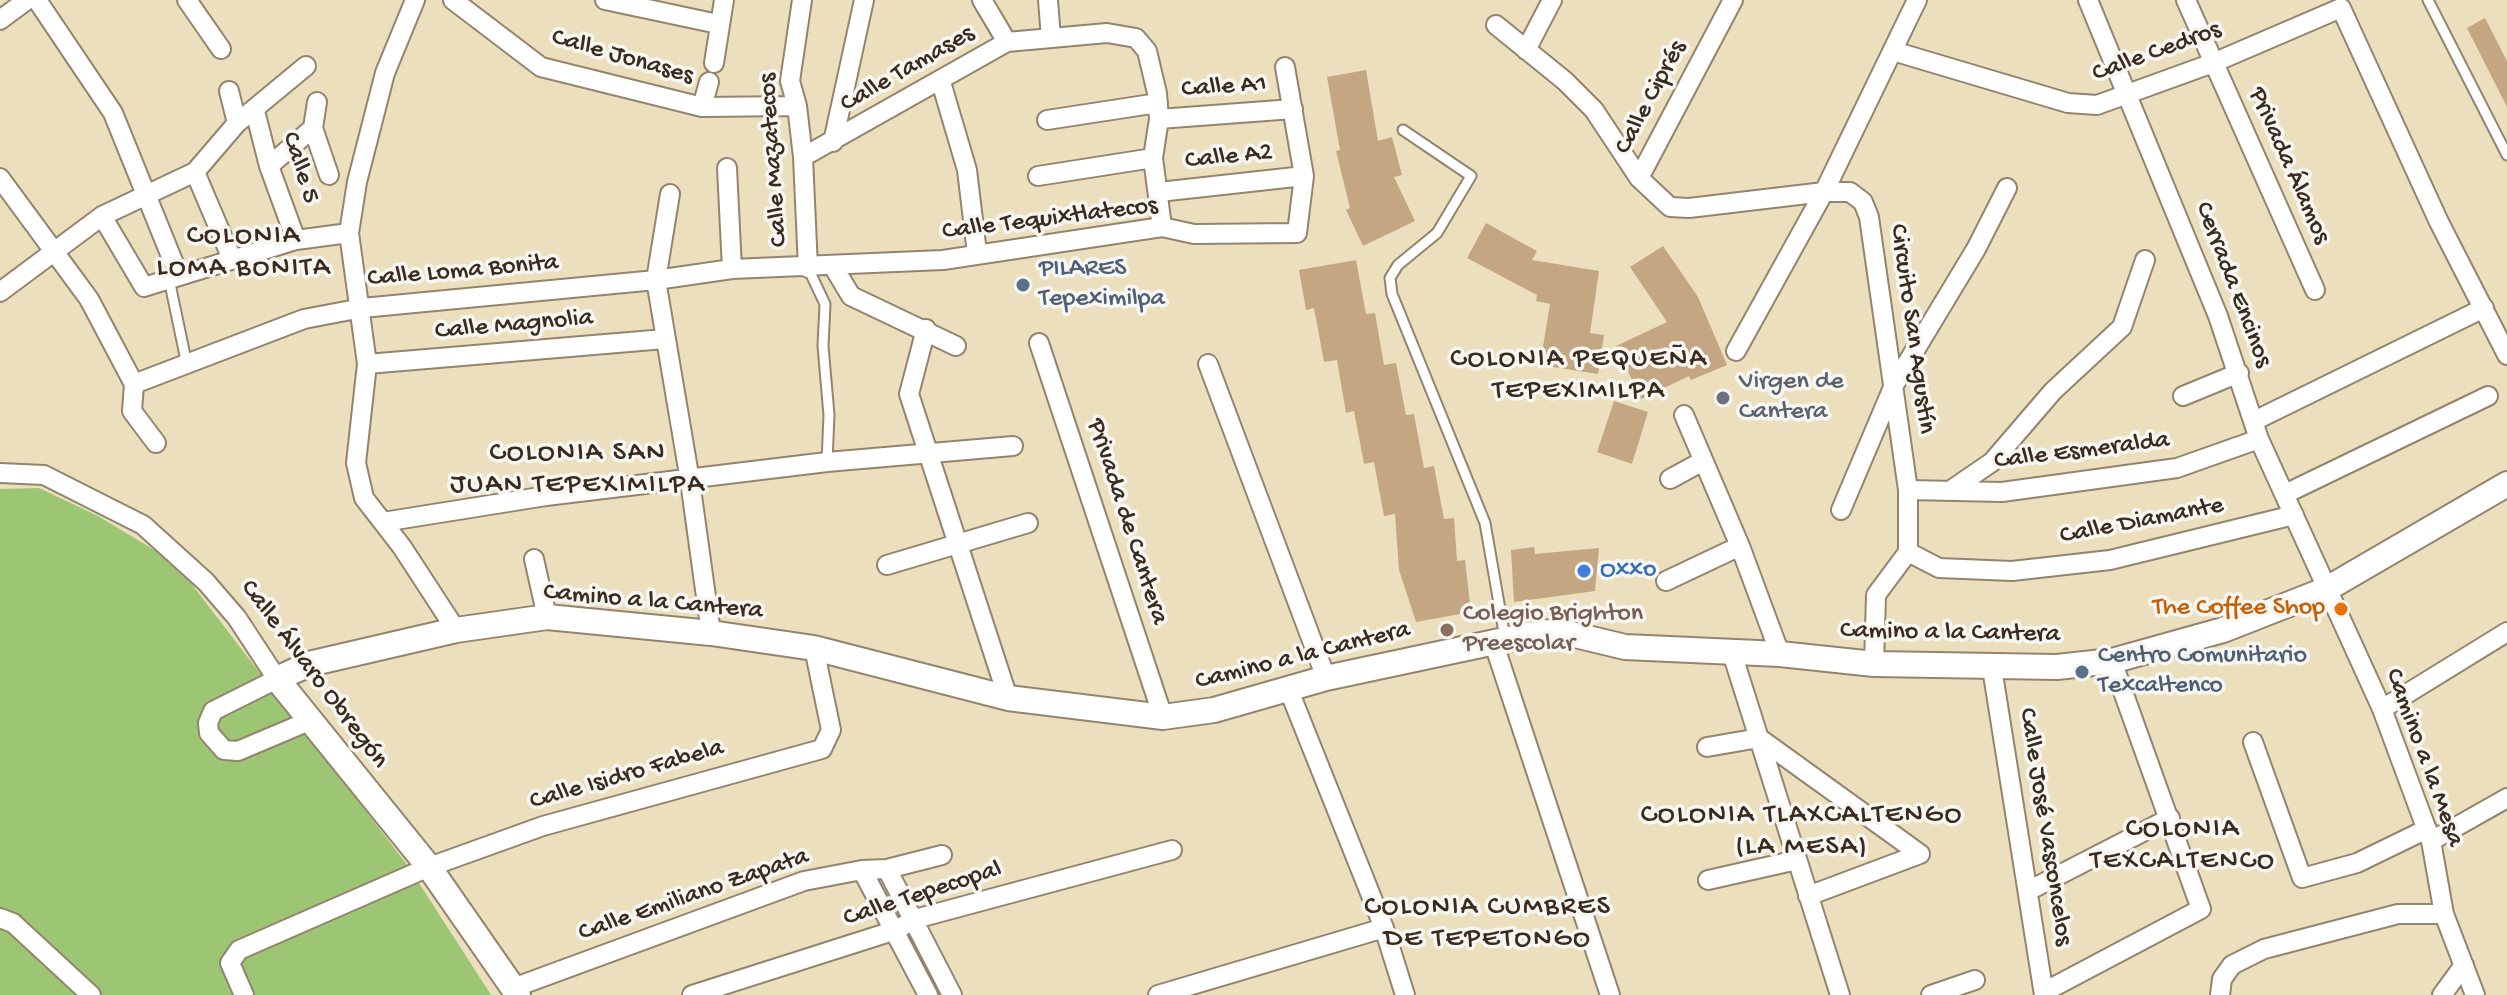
<!DOCTYPE html>
<html>
<head>
<meta charset="utf-8">
<style>
	body { margin:0 }
	canvas { display:block; background:#ecdfbd }
</style>
</head>
<body>
<canvas width="2507" height="995"></canvas>
<script>
const ctx = document.querySelector('canvas').getContext('2d');
ctx.lineJoin = 'round';
function paint(path, color) { ctx.fillStyle = color; ctx.fill(path, 'evenodd'); }
const toPath = rows => new Path2D(rows.map(r => 'M' + r).join(''));
function strokePath(path, color, width, dash) { ctx.strokeStyle = color; ctx.lineWidth = width; ctx.lineCap = dash ? 'butt' : 'round'; ctx.setLineDash(dash || []); ctx.stroke(path); }
function drawText(font, color, halo, rows, align = 'center') {
  ctx.font = font + ' "Gochi Hand",sans-serif'; ctx.lineWidth = 7; ctx.setLineDash([]); ctx.textBaseline = 'middle'; ctx.strokeStyle = halo; ctx.fillStyle = color; for (const [text, x, y, turn = 0] of rows) {
    ctx.save(); ctx.translate(x, y); ctx.rotate((+turn || 0) * Math.PI / 180); ctx.textAlign = isNaN(turn) ? turn : align; if (halo) ctx.strokeText(text, 0, 0); ctx.fillText(text, 0, 0); ctx.restore();
  }
}
paint(toPath([
	[39,488,98,516,156,551,190,582,408,866,491,995,0,995,0,489]
]), '#9cc673');
paint(toPath([
	[2485,18,2507,61,2507,107,2467,28],
	[1366,70,1378,141,1392,137,1402,175,1394,177,1415,221,1363,246,1346,210,1350,208,1336,151,1340,150,1327,77],
	[1486,223,1537,251,1532,260,1599,271,1590,333,1604,335,1598,374,1540,365,1550,304,1536,301,1537,295,1467,258],
	[1663,246,1698,297,1727,365,1691,380,1689,376,1641,399,1616,346,1667,322,1630,267],
	[1356,260,1366,314,1375,313,1384,365,1396,363,1406,415,1414,414,1424,468,1434,466,1444,519,1454,518,1457,561,1465,560,1471,612,1416,622,1399,570,1395,514,1384,516,1374,462,1364,464,1354,411,1346,413,1337,360,1324,362,1314,308,1306,310,1299,270],
	[1614,401,1648,412,1632,464,1597,452],
	[1534,547,1535,554,1599,548,1595,591,1514,602,1511,550]
]), '#c4a782');
const lane = toPath([
	[2428,0,2507,155],
	[1403,130,1471,176,1437,233,1398,265,1390,278,1392,294,1485,523,1505,638],
	[808,268,825,304,823,346,829,415,827,462],
	[169,279,187,365]
]);
const street = toPath([
	[37,0,113,113,179,276],
	[187,0,221,49],
	[415,0,385,73,357,182,349,233,367,364,356,463,364,498,402,547,456,630],
	[453,0,541,67,702,107,797,106],
	[605,0,718,24],
	[802,0,790,81,797,106,803,157,808,268],
	[982,0,1007,42],
	[1048,0,1051,38],
	[2088,0,2218,316,2259,439,2382,709,2431,841,2444,914,2475,995],
	[2186,0,2315,290],
	[0,20,27,0],
	[1496,25,1565,81,1594,110,1639,178,1670,207,1689,208,1824,192,1850,192,1863,202,1869,217,1908,490,1908,552,1876,595,1874,664],
	[1526,50,1552,0],
	[1893,51,2068,103,2097,105,2213,63,2341,8,2439,222,2507,355],
	[714,63,724,0],
	[941,82,967,170,977,253],
	[229,91,237,123],
	[317,102,313,128,329,175],
	[702,107,709,82],
	[255,111,269,166,296,240],
	[1159,119,1293,109],
	[1047,120,1158,103],
	[833,142,864,0],
	[803,157,1007,42,1107,33,1136,38,1147,51,1157,93,1159,119,1153,158,1162,227],
	[269,166,313,128],
	[727,168,732,269],
	[195,172,232,259],
	[1038,176,1153,158],
	[0,178,89,299,134,384,132,411,156,443],
	[1639,178,1733,0],
	[1159,192,1304,176],
	[670,194,656,280,690,481,711,633],
	[102,216,144,287,296,240,349,233],
	[833,266,851,296,956,346],
	[0,292,102,216,195,172,237,123,306,66],
	[926,329,909,394,1008,698],
	[1039,343,1163,717],
	[1736,351,1824,192,1917,0],
	[367,364,665,339],
	[1208,364,1326,678],
	[134,384,304,319,362,308,656,280,732,269,943,260,1162,227,1194,234,1297,233,1304,176,1285,67],
	[2183,396,2239,373],
	[1684,415,1740,546,1780,654],
	[2254,421,2484,308],
	[0,473,44,475,143,525,206,582,237,618,277,679,213,711,208,723,209,733,224,750,238,751,309,721],
	[1670,479,1703,461],
	[1954,488,1992,462,2053,391,2122,327,2145,260],
	[1908,490,2002,492,2177,468,2259,439],
	[2285,494,2488,396],
	[1841,510,1894,385,1976,249,2007,188],
	[383,522,546,496,827,462,1013,446],
	[1908,552,1939,568,2012,571,2110,560,2294,515],
	[534,559,547,617],
	[887,565,1028,523],
	[1666,581,1740,546],
	[1493,641,1610,995],
	[1732,653,1840,995],
	[1992,668,2044,995],
	[1288,688,1384,928,1405,995],
	[2382,709,2507,632],
	[2253,742,2302,878,2357,863,2427,829],
	[1707,747,1759,738,1920,854],
	[2431,841,2507,798],
	[887,869,952,995],
	[862,870,928,995],
	[1708,880,1797,860],
	[2028,891,2170,818],
	[1808,896,1920,854],
	[0,918,13,923,91,995],
	[513,988,804,881,862,870,887,869,942,855],
	[2044,992,2201,909,2112,661],
	[244,995,230,963,239,950,429,867,543,826,822,749,831,730,814,648],
	[692,995,896,930,915,919,1172,850],
	[1158,995,1384,928],
	[1931,995,1975,980],
	[2220,995,2222,979,2232,965,2264,949,2398,914,2444,914],
	[2442,995,2464,965]
]);
const secondary = toPath([
	[518,995,429,867,277,679,309,664,456,630,547,617,711,633,814,648,1008,698,1163,717,1214,710,1326,678,1542,632,1571,634,1625,647,1780,654,1874,664,2057,667,2112,661,2223,630,2325,590,2507,484]
]);
strokePath(lane, '#94846e', 13);
strokePath(street, '#94846e', 22);
strokePath(secondary, '#94846e', 28);
strokePath(lane, '#fff', 9);
strokePath(street, '#fff', 18);
strokePath(secondary, '#fff', 24);
for (const [x, y, r, color] of [
	[1023,285,8,"#5c6f8a"],
	[1723,398,8,"#6b7280"],
	[1584,571,8,"#3f7fe0"],
	[2341,609,8,"#e8710a"],
	[1447,630,8,"#8d6e63"],
	[2082,672,8,"#5c6f8a"]
]) { const dot = new Path2D(); dot.arc(x, y, r, 0, 2 * Math.PI); ctx.fillStyle = color; ctx.fill(dot); strokePath(dot, '#f6f6f2', 3); }
drawText('26px', '#3b2a1e', '#f6f6f2', [
	["Calle Cedros",2157,53,-20],
	["Calle Jonases",622,58,16],
	["Calle Tamases",908,70,-30],
	["Calle A1",1224,88,-4],
	["Calle Ciprés",1652,98,-62],
	["Calle A2",1229,158,-6],
	["Calle Mazatecos",775,160,-94],
	["Privada Álamos",2288,166,66],
	["Calle 5",299,168,72],
	["Calle Tequixtlatecos",1050,220,-7],
	["Calle Loma Bonita",463,272,-5],
	["Cerrada Encinos",2232,285,69],
	["Calle Magnolia",514,326,-5],
	["Circuito San Agustín",1911,329,82],
	["Calle Esmeralda",2082,452,-7],
	["Privada de Cantera",1126,522,72],
	["Calle Diamante",2142,522,-11],
	["Camino a la Cantera",653,603,5],
	["Camino a la Cantera",1950,634,1],
	["Camino a la Cantera",1303,657,-14],
	["Calle Álvaro Obregón",313,675,53],
	["Camino a la Mesa",2423,758,70],
	["Calle Isidro Fabela",627,776,-16],
	["Calle José Vasconcelos",2044,827,81],
	["Calle Tepecopal",923,895,-18],
	["Calle Emiliano Zapata",694,896,-19]
]);
drawText('26px', '#4e5e75', '#f6f6f2', [
	["PILARES",1039,270],
	["Tepeximilpa",1039,300],
	["Centro Comunitario",2098,657],
	["Texcaltenco",2098,687]
], 'left');
drawText('26px', '#5b616d', '#f6f6f2', [
	["Virgen de",1739,383],
	["Cantera",1739,413]
], 'left');
drawText('26px', '#366cbe', '#f6f6f2', [
	["Oxxo",1600,571]
], 'left');
drawText('26px', '#c56008', '#f6f6f2', [
	["The Coffee Shop",2325,609]
], 'right');
drawText('26px', '#785e54', '#f6f6f2', [
	["Colegio Brighton",1463,615],
	["Preescolar",1463,645]
], 'left');
ctx.letterSpacing = '2px';
drawText('28px', '#3b2a1e', '#f6f6f2', [
	["COLONIA",244,238],
	["LOMA BONITA",244,270],
	["COLONIA PEQUEÑA",1579,361],
	["TEPEXIMILPA",1579,393],
	["COLONIA SAN",578,455],
	["JUAN TEPEXIMILPA",578,487],
	["COLONIA TLAXCALTENGO",1802,817],
	["(LA MESA)",1802,849],
	["COLONIA",2183,831],
	["TEXCALTENCO",2183,863],
	["COLONIA CUMBRES",1488,909],
	["DE TEPETONGO",1488,941]
]);
ctx.letterSpacing = '0px';
</script>
</body>
</html>
